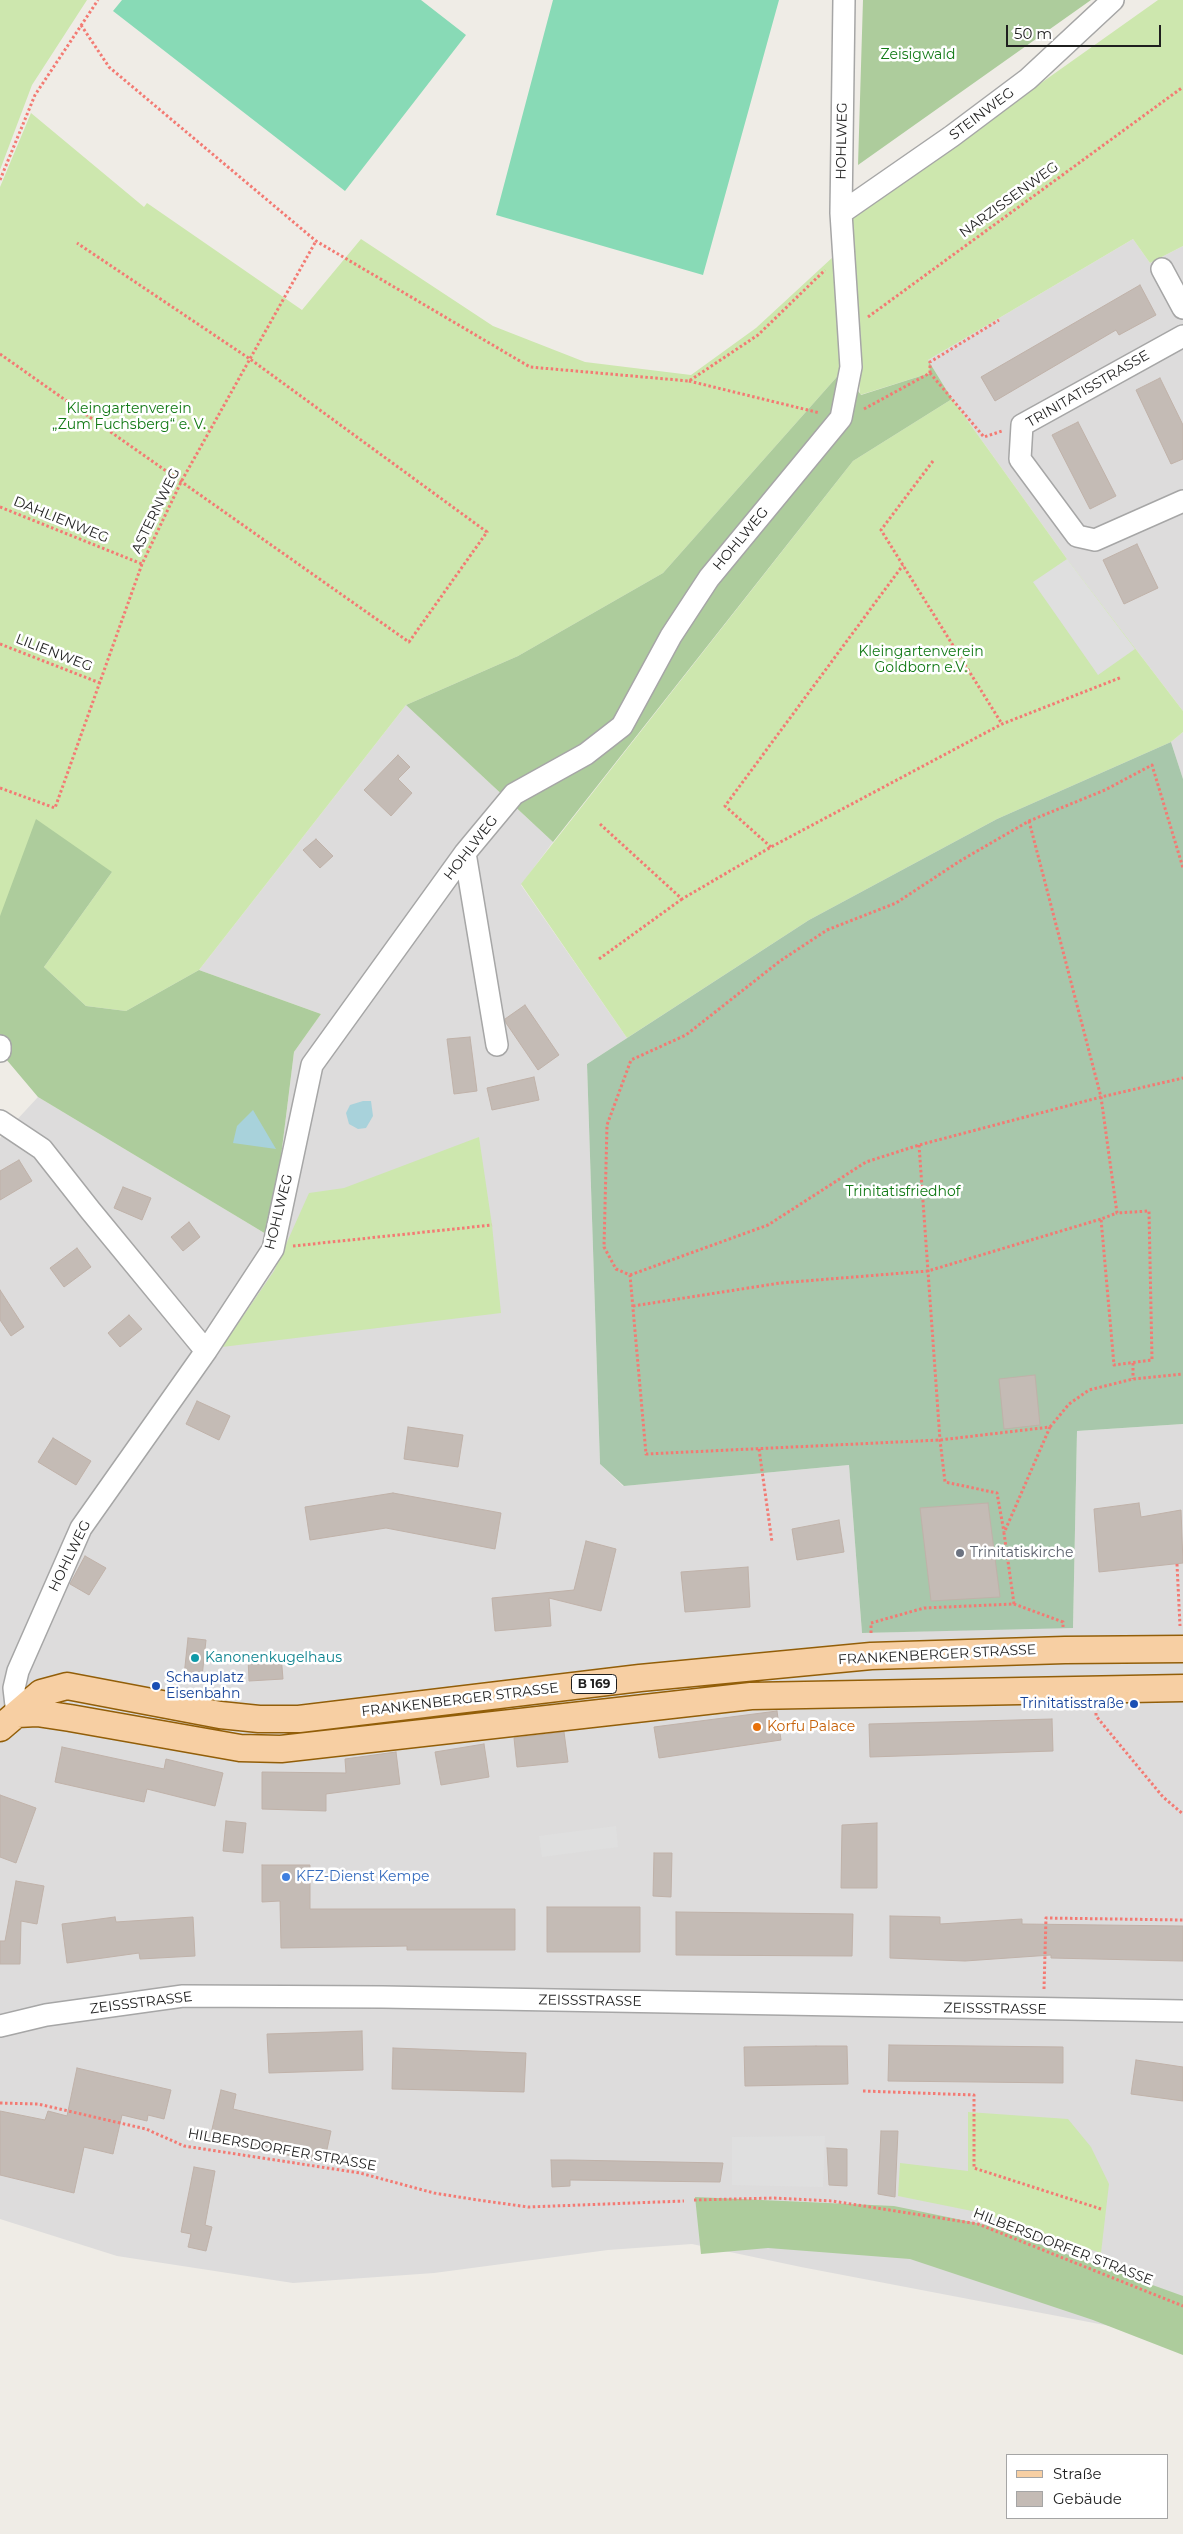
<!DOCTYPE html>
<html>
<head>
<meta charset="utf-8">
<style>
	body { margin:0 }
	#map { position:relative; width:1183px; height:2534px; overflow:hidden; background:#efece6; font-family:Montserrat,sans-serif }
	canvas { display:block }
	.legend { position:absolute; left:1006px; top:2454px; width:162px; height:65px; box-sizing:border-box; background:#fff; border:1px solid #a5a5a5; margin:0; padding:6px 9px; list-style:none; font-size:15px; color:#1f1f1f }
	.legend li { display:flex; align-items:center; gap:10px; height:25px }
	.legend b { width:25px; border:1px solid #a5a5a5 }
	.scale { position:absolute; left:1006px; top:25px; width:155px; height:22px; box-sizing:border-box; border:2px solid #1f1f1f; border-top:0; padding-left:6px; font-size:15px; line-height:18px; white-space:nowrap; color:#1f1f1f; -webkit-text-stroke:4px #fff; paint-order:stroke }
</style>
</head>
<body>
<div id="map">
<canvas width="1183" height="2534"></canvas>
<ul class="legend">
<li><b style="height:6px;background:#f7cfa3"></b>Straße</li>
<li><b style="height:14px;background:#c4bbb5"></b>Gebäude</li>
</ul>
<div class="scale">50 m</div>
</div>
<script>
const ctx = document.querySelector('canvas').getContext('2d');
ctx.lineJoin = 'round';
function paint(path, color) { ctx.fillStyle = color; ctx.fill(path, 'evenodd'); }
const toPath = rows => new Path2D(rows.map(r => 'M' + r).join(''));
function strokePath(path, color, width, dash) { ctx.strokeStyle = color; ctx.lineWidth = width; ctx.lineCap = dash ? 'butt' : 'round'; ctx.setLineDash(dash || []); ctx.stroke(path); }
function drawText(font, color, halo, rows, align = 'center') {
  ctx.font = font + ' Montserrat,sans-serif'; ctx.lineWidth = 5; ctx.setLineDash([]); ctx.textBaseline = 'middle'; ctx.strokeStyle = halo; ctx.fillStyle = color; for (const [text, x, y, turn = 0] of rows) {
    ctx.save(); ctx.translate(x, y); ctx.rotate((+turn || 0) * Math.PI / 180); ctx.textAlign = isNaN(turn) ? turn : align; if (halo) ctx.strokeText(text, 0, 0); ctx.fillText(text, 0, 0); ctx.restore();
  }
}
paint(toPath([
	[1133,239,1150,263,1183,246,1183,711,1067,559,952,399,928,360],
	[406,705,553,842,521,885,627,1038,587,1064,600,1464,623,1486,849,1465,862,1633,1073,1627,1077,1431,1183,1424,1183,2340,801,2267,692,2244,608,2250,434,2273,293,2283,117,2256,0,2219,0,1138,38,1097,271,1237,294,1052,321,1014,199,970],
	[1183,732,1183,779,1171,742]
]), '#dddcdc');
paint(toPath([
	[0,0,87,0,32,85,0,170],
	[1158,0,1183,0,1183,246,1150,263,1133,239,928,360,930,373,860,395,848,220],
	[31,113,144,207,147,203,302,310,361,239,493,326,585,362,691,375,756,328,833,257,843,370,663,573,518,656,406,705,199,970,126,1011,86,1006,44,967,112,872,0,916,0,187],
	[952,399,1067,559,1183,711,1183,732,1171,742,997,819,809,920,627,1038,521,884,853,461],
	[479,1137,492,1225,501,1313,222,1347,274,1271,309,1193,344,1188],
	[968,2112,1068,2119,1091,2147,1109,2184,1101,2253,982,2213,898,2196,900,2163,968,2171]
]), '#cde7ae');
paint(toPath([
	[863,0,1091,0,858,165],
	[928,360,952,399,853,461,553,842,406,705,518,656,663,573,843,370,861,395,930,373],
	[36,819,112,872,44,967,86,1006,126,1011,199,970,321,1014,294,1052,271,1237,38,1097,0,1052,0,916],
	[695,2197,894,2206,986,2225,1183,2296,1183,2355,1093,2320,910,2259,768,2248,701,2254]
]), '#adcc9c');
paint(toPath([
	[1171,742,1183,779,1183,1424,1077,1431,1073,1628,862,1633,849,1465,624,1486,600,1464,587,1064,809,920,997,819]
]), '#a8c7ab');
paint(toPath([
	[122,0,421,0,466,35,345,191,113,11],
	[553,0,779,0,703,275,496,215]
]), '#88dab6');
paint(toPath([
	[1067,559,1135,649,1098,675,1033,582],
	[616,1826,618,1847,542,1857,539,1836],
	[825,2136,823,2187,732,2185,732,2137]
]), '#dfdfdf');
paint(toPath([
	[363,1101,371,1101,373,1116,366,1128,358,1129,349,1124,346,1113,350,1105],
	[253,1110,276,1149,233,1143,237,1126]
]), '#a8d2db');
const building = toPath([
	[1140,285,1156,315,1119,335,1116,330,995,401,981,377,1140,285],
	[1160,378,1183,425,1183,459,1171,464,1136,390,1160,378],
	[1078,422,1116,496,1090,509,1052,435,1078,422],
	[1137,544,1158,588,1124,604,1103,560,1137,544],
	[398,755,410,767,398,779,412,793,391,816,364,790,398,755],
	[316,839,333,856,320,868,303,850,316,839],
	[525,1005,559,1055,538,1070,506,1023,505,1019,525,1005],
	[470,1037,477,1091,454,1094,447,1039,470,1037],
	[534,1077,539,1100,492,1110,487,1088,534,1077],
	[19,1160,32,1181,0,1200,0,1171,19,1160],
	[123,1187,151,1198,142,1220,114,1208,123,1187],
	[189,1222,200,1237,183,1251,171,1237,189,1222],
	[77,1248,91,1267,64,1287,50,1268,77,1248],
	[0,1290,24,1327,11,1336,0,1320,0,1290],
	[129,1315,142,1329,120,1347,108,1333,129,1315],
	[1035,1375,1040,1425,1004,1429,999,1379,1035,1375],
	[197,1401,230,1416,219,1440,186,1424,197,1401],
	[408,1427,463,1435,458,1467,404,1459,408,1427],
	[53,1438,91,1461,76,1485,38,1462,53,1438],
	[393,1493,501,1513,495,1549,386,1528,310,1540,305,1507,393,1493],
	[988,1503,1000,1597,931,1601,920,1508,988,1503],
	[1139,1503,1141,1517,1181,1510,1183,1563,1099,1572,1094,1509,1139,1503],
	[839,1520,844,1552,797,1560,792,1529,839,1520],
	[586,1541,616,1549,601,1611,549,1598,551,1626,495,1631,492,1598,574,1590,586,1541],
	[85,1556,106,1568,89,1595,70,1584,85,1556],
	[748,1567,750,1607,685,1612,681,1572,748,1567],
	[188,1638,206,1640,202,1677,184,1676,188,1638],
	[281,1655,283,1679,249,1681,248,1657,281,1655],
	[777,1711,781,1740,659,1758,654,1727,777,1711],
	[1052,1719,1053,1751,870,1757,869,1724,1052,1719],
	[564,1732,568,1762,517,1767,514,1738,564,1732],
	[484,1744,489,1777,441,1785,435,1752,484,1744],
	[62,1747,164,1769,166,1759,223,1773,215,1806,147,1789,144,1802,55,1782,62,1747],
	[396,1752,400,1784,326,1794,326,1811,262,1809,262,1772,346,1773,345,1759,396,1752],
	[0,1795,36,1808,16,1863,0,1857,0,1795],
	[226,1821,246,1823,243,1853,223,1851,226,1821],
	[877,1823,877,1888,841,1888,842,1825,877,1823],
	[654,1853,672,1853,671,1897,653,1896,654,1853],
	[262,1865,310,1865,310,1909,515,1909,515,1950,407,1950,407,1946,281,1948,280,1901,262,1902,262,1865],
	[16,1881,44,1886,37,1924,21,1921,20,1964,0,1964,0,1941,5,1941,16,1881],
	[547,1907,640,1907,640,1952,547,1952,547,1907],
	[676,1912,853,1914,852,1956,676,1955,676,1912],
	[890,1916,940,1917,940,1924,1022,1919,1022,1924,1183,1926,1183,1961,1051,1958,1051,1955,965,1961,890,1958,890,1916],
	[115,1917,116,1922,193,1917,195,1956,140,1959,139,1953,67,1963,62,1924,115,1917],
	[362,2031,363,2070,269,2073,267,2034,362,2031],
	[889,2045,1063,2047,1063,2083,888,2081,889,2045],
	[816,2046,847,2046,848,2084,745,2086,744,2047,816,2046],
	[393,2048,526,2053,524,2092,392,2089,393,2048],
	[1136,2060,1183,2067,1183,2101,1131,2094,1136,2060],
	[77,2068,171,2090,164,2119,148,2115,147,2121,122,2115,113,2154,84,2147,74,2193,0,2175,0,2111,45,2120,48,2111,67,2116,77,2068],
	[221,2090,236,2094,233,2109,331,2131,324,2163,210,2138,221,2090],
	[881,2131,898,2131,895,2197,878,2194,881,2131],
	[827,2148,847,2149,847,2186,829,2185,827,2148],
	[551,2160,569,2160,723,2163,720,2182,570,2180,570,2186,552,2187,551,2160],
	[194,2167,215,2171,205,2225,212,2227,206,2251,188,2247,191,2234,181,2232,194,2167]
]);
paint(building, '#c4bbb5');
strokePath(building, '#c0b2a9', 1);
const minor = toPath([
	[841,213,952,136,1028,79,1113,0],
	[1162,269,1183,308],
	[1183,336,1022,425,1020,459,1077,536,1095,540,1183,501],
	[465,853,497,1045],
	[0,1046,0,1051],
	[0,1121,42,1149,90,1210,206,1351],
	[17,1714,14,1688,18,1671,81,1528,206,1351,273,1249,312,1065,465,853,514,794,586,754,622,726,671,636,709,578,841,418,851,367,841,213,844,0],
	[0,2026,46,2015,183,1996,383,1997,1183,2011]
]);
const major = toPath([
	[17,1714,37,1713,70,1718,240,1748,281,1749,751,1696,1183,1688],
	[0,1728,41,1693,67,1686,220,1715,259,1719,299,1719,640,1678,871,1656,1065,1650,1183,1649]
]);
strokePath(minor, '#a6a6a6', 24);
strokePath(major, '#925e08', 29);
strokePath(toPath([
	[81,25,109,67,316,241,530,367,689,381,758,335,825,270],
	[0,180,35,95,98,0],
	[868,317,1183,87],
	[0,354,409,642,487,532,250,359,77,243],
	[930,373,930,362,999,320],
	[689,381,820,413],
	[864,409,930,373,984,437,1002,431],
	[933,461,881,530,1002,724],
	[0,507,142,564],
	[0,644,100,683],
	[0,788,55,808,142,564,181,482,316,241],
	[1029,821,1101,1097,1117,1213,1149,1211,1152,1360,1114,1365,1101,1219,1117,1213],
	[600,824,682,899,771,847,1002,724,1122,677],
	[771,847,725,806,903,565],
	[599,959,682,899],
	[919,1145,940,1440,945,1482,997,1493,1004,1532],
	[293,1246,492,1225],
	[630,1275,768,1225,866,1162,919,1145,1101,1097,1183,1078],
	[633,1306,780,1283,928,1271,1101,1219],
	[1133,1363,1133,1379],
	[1050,1427,1069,1404,1089,1390,1133,1379,1183,1374],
	[759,1449,772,1542],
	[1177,1564,1180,1626],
	[1014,1604,1004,1533,1050,1427,940,1440,646,1454,630,1275,616,1269,604,1247,607,1125,631,1060,686,1035,780,961,827,930,896,903,960,861,1029,821,1105,790,1152,765,1183,868],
	[871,1633,871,1623,924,1608,1014,1604,1063,1622,1063,1627],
	[1096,1713,1096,1716,1163,1797,1183,1814],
	[1044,1989,1046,1918,1183,1920],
	[863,2091,974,2095,974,2168,1101,2209],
	[0,2103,38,2104,146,2129,184,2146,360,2173,434,2193,478,2200,528,2207,684,2201],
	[694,2200,774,2198,832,2201,978,2224,1183,2306]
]), '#f37a73', 3, [2.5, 2.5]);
strokePath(minor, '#fff', 21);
strokePath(major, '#f7cfa3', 26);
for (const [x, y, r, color] of [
	[960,1553,5,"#6b7280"],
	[195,1658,5,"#0f9aa8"],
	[156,1686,5,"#1a4fb4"],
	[1134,1704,5,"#1a4fb4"],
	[757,1727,5,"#e8710a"],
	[286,1877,5,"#3f7fe0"]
]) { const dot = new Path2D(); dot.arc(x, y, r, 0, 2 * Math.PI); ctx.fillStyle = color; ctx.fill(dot); strokePath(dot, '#fff', 2); }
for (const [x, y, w] of [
	[594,1684,45]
]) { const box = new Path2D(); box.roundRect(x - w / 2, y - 9.5, w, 19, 4); ctx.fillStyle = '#fff'; ctx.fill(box); strokePath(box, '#1f1f1f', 1); }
drawText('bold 12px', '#1f1f1f', null, [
	["B 169",594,1684]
]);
drawText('14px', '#117915', '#fff', [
	["Zeisigwald",918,55],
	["Kleingartenverein",129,409],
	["„Zum Fuchsberg“ e. V.",129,425],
	["Kleingartenverein",921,652],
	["Goldborn e.V.",921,668],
	["Trinitatisfriedhof",903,1192]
]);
drawText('14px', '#1f1f1f', '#fff', [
	["STEINWEG",982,114,-37],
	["HOHLWEG",842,141,-89],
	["NARZISSENWEG",1009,200,-36],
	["TRINITATISSTRASSE",1088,389,-30],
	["ASTERNWEG",156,511,-64],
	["DAHLIENWEG",61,520,22],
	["HOHLWEG",741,539,-50],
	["LILIENWEG",54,653,21],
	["HOHLWEG",471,848,-52],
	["HOHLWEG",279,1212,-76],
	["HOHLWEG",70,1556,-64],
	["FRANKENBERGER STRASSE",937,1655,-3],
	["FRANKENBERGER STRASSE",460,1700,-7],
	["ZEISSSTRASSE",590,2001,1],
	["ZEISSSTRASSE",141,2003,-7],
	["ZEISSSTRASSE",995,2009,1],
	["HILBERSDORFER STRASSE",282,2150,10],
	["HILBERSDORFER STRASSE",1063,2247,21]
]);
drawText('14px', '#5b616d', '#fff', [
	["Trinitatiskirche",970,1553]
], 'left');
drawText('14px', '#0d838f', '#fff', [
	["Kanonenkugelhaus",205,1658]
], 'left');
drawText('14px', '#164399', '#fff', [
	["Schauplatz",166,1678],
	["Eisenbahn",166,1694],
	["Trinitatisstraße",1124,1704,"right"]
], 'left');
drawText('14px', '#c56008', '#fff', [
	["Korfu Palace",767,1727]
], 'left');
drawText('14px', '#366cbe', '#fff', [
	["KFZ-Dienst Kempe",296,1877]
], 'left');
</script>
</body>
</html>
